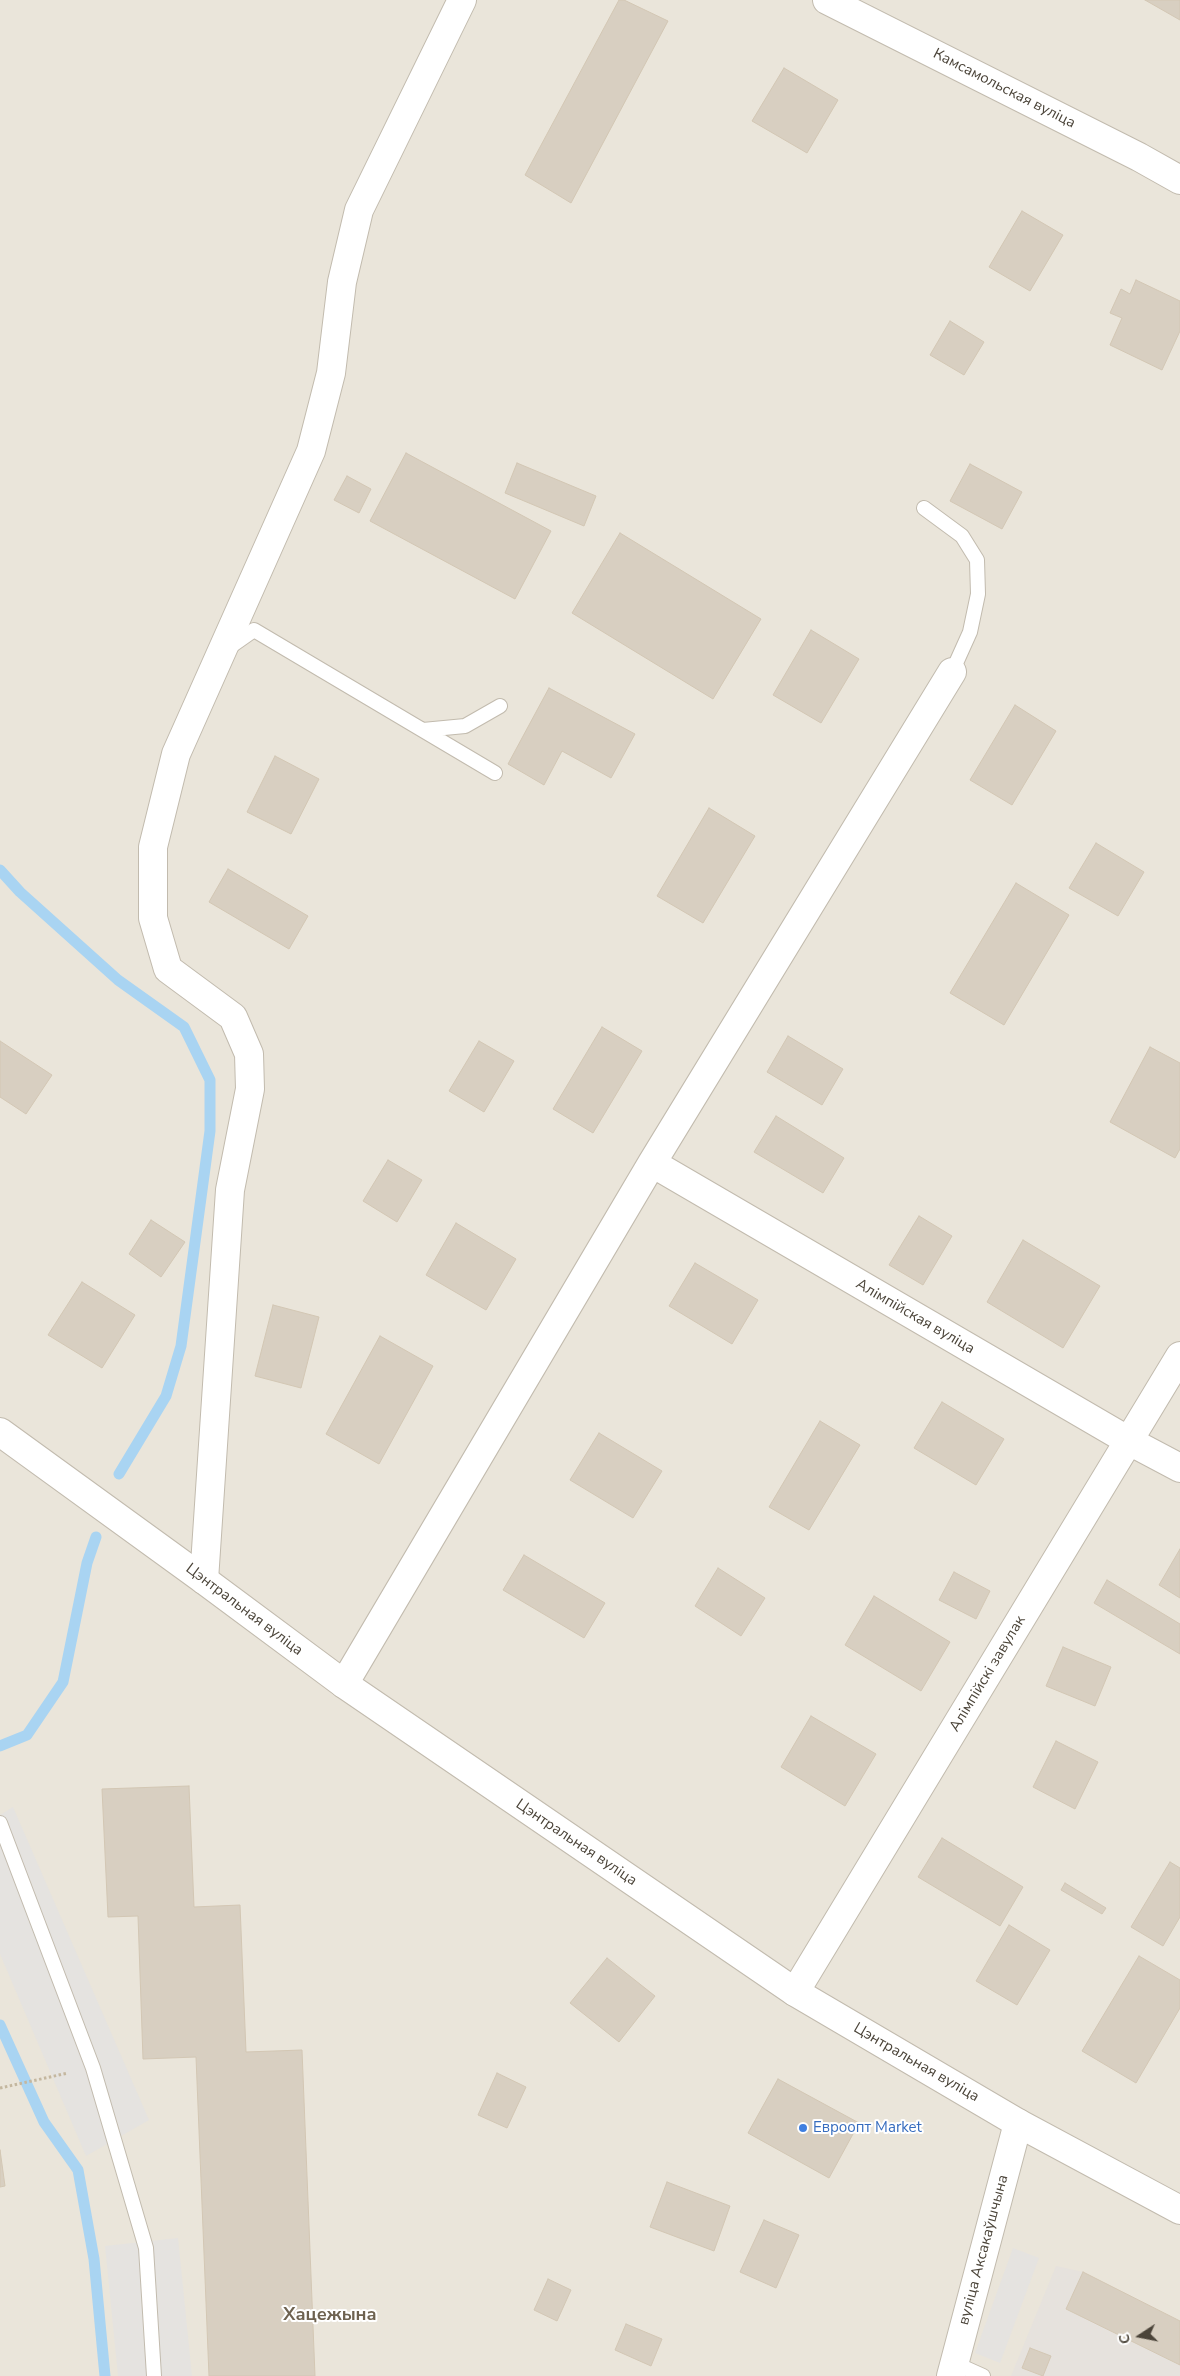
<!DOCTYPE html>
<html>
<head>
<meta charset="utf-8">
<style>
	body { margin:0 }
	#map { position:relative; width:1180px; height:2376px; overflow:hidden; background:#f6f3ec; font-family:"Nunito Sans",sans-serif }
	canvas { display:block }
	.north { position:absolute; left:1115px; top:2311px; width:50px; height:50px; -webkit-text-stroke:4px #fff; paint-order:stroke; rotate:259deg; font-size:14px; font-weight:700; line-height:20px; text-align:center; color:#4b4439 }
	.north::after { content:''; display:block; margin:auto; width:18px; height:22px; background:#4b4439; clip-path:polygon(50% 0,100% 100%,50% 72%,0 100%) }
</style>
</head>
<body>
<div id="map">
<canvas width="1180" height="2376"></canvas>
<div class="north">С</div>
</div>
<script>
const ctx = document.querySelector('canvas').getContext('2d');
ctx.lineJoin = 'round';
function paint(path, color) { ctx.fillStyle = color; ctx.fill(path, 'evenodd'); }
const toPath = rows => new Path2D(rows.map(r => 'M' + r).join(''));
function strokePath(path, color, width, dash) { ctx.strokeStyle = color; ctx.lineWidth = width; ctx.lineCap = dash ? 'butt' : 'round'; ctx.setLineDash(dash || []); ctx.stroke(path); }
function drawText(font, color, halo, rows, align = 'center') {
  ctx.font = font + ' "Nunito Sans",sans-serif'; ctx.lineWidth = 4; ctx.setLineDash([]); ctx.textBaseline = 'middle'; ctx.strokeStyle = halo; ctx.fillStyle = color; for (const [text, x, y, turn = 0] of rows) {
    ctx.save(); ctx.translate(x, y); ctx.rotate((+turn || 0) * Math.PI / 180); ctx.textAlign = isNaN(turn) ? turn : align; if (halo) ctx.strokeText(text, 0, 0); ctx.fillText(text, 0, 0); ctx.restore();
  }
}
paint(toPath([
	[0,0,1180,0,1180,2376,0,2376]
]), '#eae5da');
paint(toPath([
	[1056,2266,1083,2272,1066,2309,1180,2365,1180,2376,1011,2376]
]), '#e6e2dd');
paint(toPath([
	[13,1807,149,2120,86,2156,0,1954,0,1815],
	[178,2238,192,2376,118,2376,105,2246],
	[1013,2248,1039,2258,1000,2363,975,2353]
]), '#e5e3e0');
strokePath(toPath([
	[0,870,20,892,118,980,184,1027,210,1080,210,1131,181,1346,166,1396,119,1474],
	[0,1746,27,1735,63,1682,87,1563,96,1537],
	[0,2025,44,2122,78,2170,94,2259,105,2376]
]), '#a9d4f2', 11);
const building = toPath([
	[619,0,624,0,668,21,571,203,525,175,619,0],
	[1145,0,1180,0,1180,20,1145,0],
	[784,68,838,100,807,153,752,121,784,68],
	[1022,211,1063,235,1030,291,989,267,1022,211],
	[1136,280,1180,301,1180,331,1162,370,1110,345,1122,318,1110,313,1121,289,1130,294,1136,280],
	[950,321,984,342,964,375,930,355,950,321],
	[406,453,551,531,515,599,370,521,406,453],
	[517,463,596,496,584,526,505,493,517,463],
	[970,464,1022,492,1002,529,950,501,970,464],
	[347,476,371,489,359,513,334,500,347,476],
	[620,533,761,619,713,699,572,613,620,533],
	[811,630,859,659,821,723,773,695,811,630],
	[549,688,635,734,611,778,562,751,544,785,508,764,549,688],
	[1015,705,1056,731,1012,805,970,780,1015,705],
	[275,756,319,779,291,834,247,812,275,756],
	[709,808,755,836,703,923,657,896,709,808],
	[1096,843,1144,872,1118,916,1069,888,1096,843],
	[228,869,308,916,289,949,209,902,228,869],
	[1016,883,1069,915,1004,1025,950,993,1016,883],
	[602,1027,642,1051,593,1133,553,1109,602,1027],
	[788,1036,843,1069,822,1105,767,1072,788,1036],
	[0,1041,52,1075,26,1114,0,1097,0,1041],
	[479,1041,514,1061,484,1112,449,1091,479,1041],
	[1150,1047,1180,1063,1180,1149,1175,1158,1110,1122,1150,1047],
	[776,1116,844,1158,823,1193,754,1152,776,1116],
	[388,1160,422,1180,397,1222,363,1201,388,1160],
	[919,1216,952,1236,923,1285,889,1265,919,1216],
	[151,1220,185,1242,161,1277,129,1254,151,1220],
	[456,1223,516,1259,486,1310,426,1275,456,1223],
	[1023,1240,1100,1286,1063,1348,987,1302,1023,1240],
	[695,1263,758,1300,732,1344,669,1306,695,1263],
	[82,1282,135,1315,102,1368,48,1335,82,1282],
	[273,1305,319,1317,301,1388,255,1376,273,1305],
	[380,1336,433,1366,379,1464,326,1434,380,1336],
	[942,1402,1004,1439,976,1485,914,1448,942,1402],
	[820,1421,860,1445,809,1530,769,1507,820,1421],
	[599,1433,662,1471,633,1518,570,1480,599,1433],
	[1180,1549,1180,1598,1159,1585,1180,1549],
	[524,1555,605,1603,584,1638,503,1590,524,1555],
	[718,1568,765,1598,741,1636,695,1606,718,1568],
	[954,1572,990,1591,976,1619,939,1600,954,1572],
	[1107,1580,1180,1624,1180,1654,1094,1603,1107,1580],
	[874,1596,950,1642,921,1691,845,1645,874,1596],
	[1063,1647,1111,1667,1095,1706,1046,1686,1063,1647],
	[811,1716,876,1754,845,1806,781,1767,811,1716],
	[1056,1741,1098,1762,1075,1809,1033,1787,1056,1741],
	[189,1786,194,1907,240,1905,246,2052,302,2050,315,2376,209,2376,196,2057,143,2059,138,1916,108,1917,102,1789,189,1786],
	[942,1838,1023,1887,1000,1926,918,1877,942,1838],
	[1170,1862,1180,1868,1180,1917,1163,1946,1131,1927,1170,1862],
	[1065,1883,1106,1908,1102,1914,1061,1890,1065,1883],
	[1009,1925,1050,1950,1017,2005,976,1981,1009,1925],
	[1139,1956,1180,1980,1180,2008,1136,2083,1082,2051,1139,1956],
	[607,1958,655,1996,619,2042,570,2003,607,1958],
	[497,2073,526,2087,507,2128,478,2115,497,2073],
	[778,2079,859,2123,829,2178,748,2133,778,2079],
	[0,2150,5,2186,0,2187,0,2150],
	[667,2182,730,2206,714,2251,650,2227,667,2182],
	[764,2220,799,2235,776,2288,740,2272,764,2220],
	[1083,2272,1180,2321,1180,2365,1066,2309,1083,2272],
	[548,2279,571,2290,557,2321,534,2310,548,2279],
	[626,2324,662,2339,651,2366,615,2350,626,2324],
	[1030,2348,1051,2356,1043,2376,1022,2368,1030,2348]
]);
paint(building, '#d8cfc1');
strokePath(building, '#d3c7b4', 1);
const service = toPath([
	[924,508,962,536,977,560,978,594,970,632,952,672],
	[227,649,254,630,495,773],
	[423,730,465,726,500,706],
	[0,1823,93,2068,146,2248,154,2376],
	[954,2363,983,2376]
]);
const minor = toPath([
	[827,0,1139,157,1180,180],
	[652,1163,1129,1441,1180,1468],
	[204,1580,230,1190,250,1089,249,1054,233,1017,168,969,153,918,153,847,176,754,311,451,331,373,342,282,359,210,462,0],
	[344,1684,652,1163,952,672],
	[795,1992,1180,1356],
	[951,2376,1018,2123]
]);
const tertiary = toPath([
	[0,1432,204,1580,344,1684,795,1992,1018,2123,1180,2210]
]);
strokePath(service, '#c2bbae', 16);
strokePath(minor, '#c2bbae', 30);
strokePath(tertiary, '#c2bbae', 30);
strokePath(toPath([
	[0,2088,68,2073]
]), '#c4b79f', 3, [2.5, 2.5]);
strokePath(service, '#fff', 14);
strokePath(minor, '#fff', 28);
strokePath(tertiary, '#fff', 28);
for (const [x, y, r, color] of [
	[803,2128,5,"#3f7fe0"]
]) { const dot = new Path2D(); dot.arc(x, y, r, 0, 2 * Math.PI); ctx.fillStyle = color; ctx.fill(dot); strokePath(dot, '#fff', 2); }
drawText('15px', '#4b4439', '#fff', [
	["Камсамольская вуліца",1004,89,27],
	["Алімпійская вуліца",915,1317,30],
	["Цэнтральная вуліца",244,1610,37],
	["Алімпійскі завулак",988,1674,-59],
	["Цэнтральная вуліца",576,1843,34],
	["Цэнтральная вуліца",916,2063,30],
	["вуліца Аксакаўшчына",984,2250,-75]
]);
drawText('15px', '#366cbe', '#fff', [
	["Евроопт Market",813,2128]
], 'left');
drawText('bold 18px', '#6e6250', '#fff', [
	["Хацежына",330,2316]
]);
</script>
</body>
</html>
